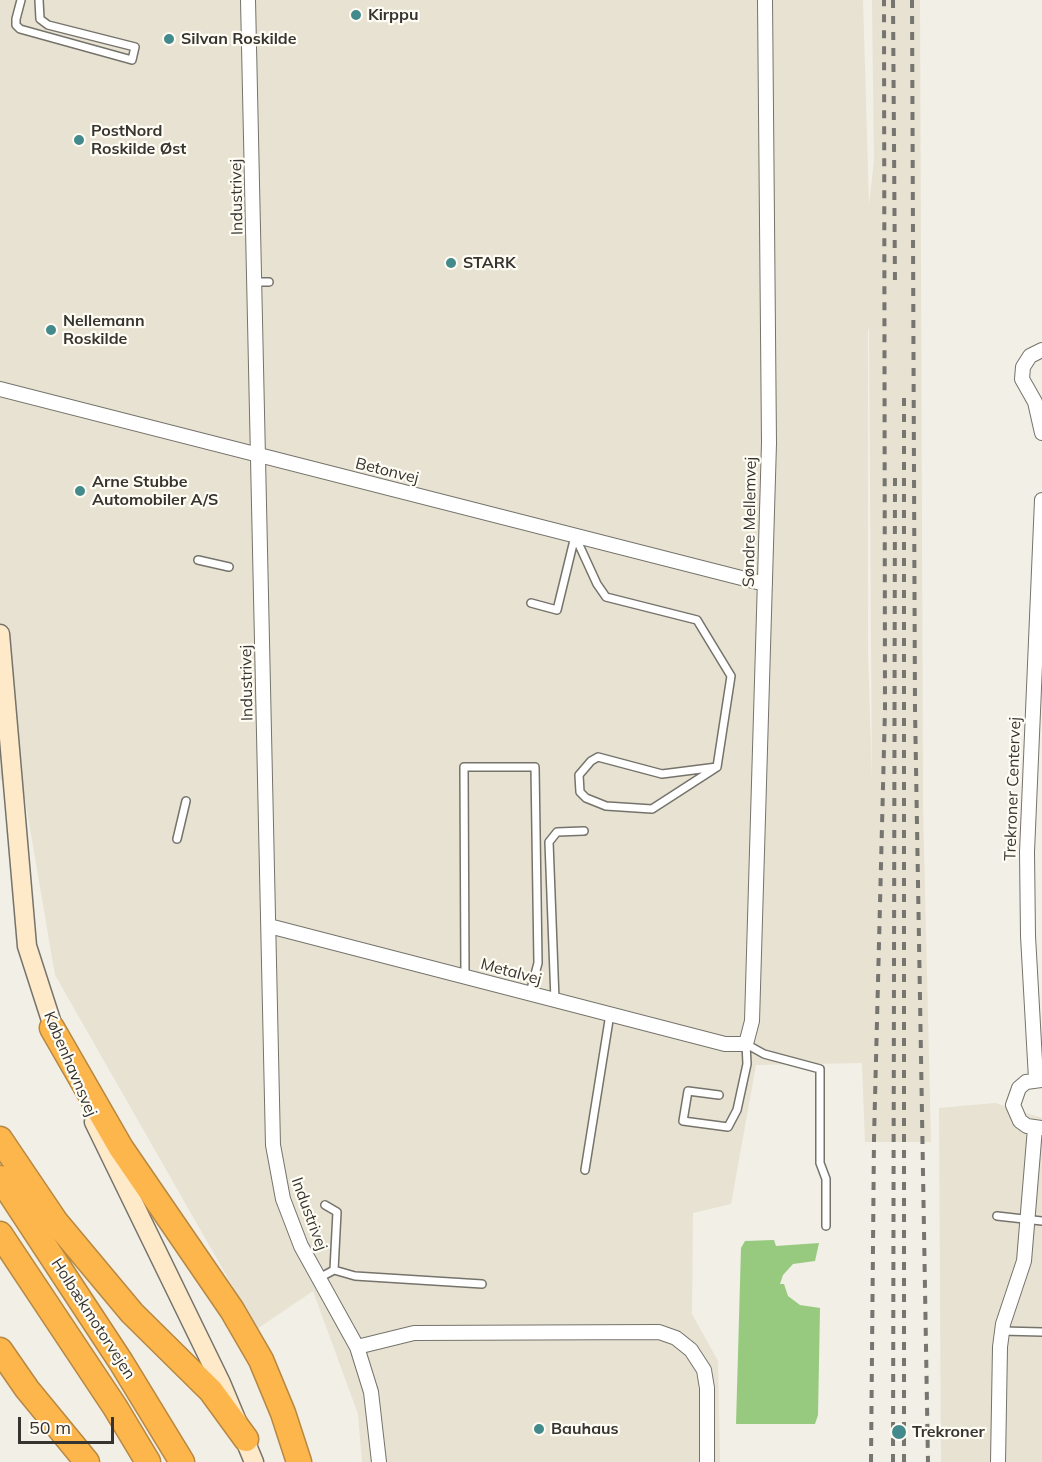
<!DOCTYPE html>
<html>
<head>
<meta charset="utf-8">
<style>
	body { margin:0 }
	#map { position:relative; width:1042px; height:1462px; overflow:hidden; background:#f1efe6; font-family:Mulish,sans-serif }
	canvas { display:block }
	.scale { position:absolute; left:18px; top:1417px; width:96px; height:27px; box-sizing:border-box; border:3px solid #353431; border-top:0; padding-left:8px; font-size:18px; line-height:21px; white-space:nowrap; color:#353431; -webkit-text-stroke:4px #fffcf3; paint-order:stroke }
</style>
</head>
<body>
<div id="map">
<canvas width="1042" height="1462"></canvas>
<div class="scale">50 m</div>
</div>
<script>
const ctx = document.querySelector('canvas').getContext('2d');
ctx.lineJoin = 'round';
function paint(path, color) { ctx.fillStyle = color; ctx.fill(path, 'evenodd'); }
const toPath = rows => new Path2D(rows.map(r => 'M' + r).join(''));
function strokePath(path, color, width, dash) { ctx.strokeStyle = color; ctx.lineWidth = width; ctx.lineCap = dash ? 'butt' : 'round'; ctx.setLineDash(dash || []); ctx.stroke(path); }
function drawText(font, color, halo, rows, align = 'center') {
  ctx.font = font + ' Mulish,sans-serif'; ctx.lineWidth = 4.5; ctx.setLineDash([]); ctx.textBaseline = 'middle'; ctx.strokeStyle = halo; ctx.fillStyle = color; for (const [text, x, y, turn = 0] of rows) {
    ctx.save(); ctx.translate(x, y); ctx.rotate((+turn || 0) * Math.PI / 180); ctx.textAlign = isNaN(turn) ? turn : align; if (halo) ctx.strokeText(text, 0, 0); ctx.fillText(text, 0, 0); ctx.restore();
  }
}
paint(toPath([
	[0,0,863,0,869,205,874,161,872,0,920,0,923,809,931,1142,865,1142,862,1063,756,1065,731,1204,693,1213,692,1314,718,1361,720,1462,362,1462,358,1414,313,1291,257,1329,55,975,23,787,0,780],
	[868,329,869,329,872,783,868,652],
	[995,1103,1042,1118,1042,1462,941,1462,939,1108]
]), '#e7e2d2');
paint(toPath([
	[774,1240,776,1246,819,1243,815,1261,793,1264,783,1275,780,1284,784,1284,788,1296,800,1305,820,1308,818,1415,815,1424,736,1424,741,1248,745,1241]
]), '#97ca7f');
const lane = toPath([
	[21,0,16,19,16,25,20,29,132,60,135,47,48,25,40,19,39,0],
	[255,282,269,282],
	[198,560,229,567],
	[531,603,557,610,575,536,597,584,606,597,697,620,731,676,717,767,652,809,606,806,586,798,580,792,579,775,591,761,598,757,662,774,717,767],
	[177,839,186,801],
	[465,977,464,767,535,767,538,963,530,993],
	[555,1000,549,842,557,832,584,831],
	[746,1044,764,1054,820,1069,820,1163,826,1179,826,1226],
	[719,1095,688,1091,683,1121,728,1127,737,1110,747,1064,746,1044],
	[585,1170,610,1014],
	[325,1205,337,1212,334,1270],
	[997,1216,1042,1221],
	[319,1278,334,1270,355,1276,482,1284],
	[1002,1331,1042,1332]
]);
const street = toPath([
	[248,0,273,1145,283,1199,301,1246,357,1347,371,1392,379,1462],
	[1042,350,1030,356,1023,367,1022,379,1035,402,1042,433],
	[0,389,765,584],
	[269,926,725,1044,746,1044,752,1021,769,443,765,0],
	[1036,1079,1028,936,1027,852,1042,500],
	[1042,1080,1026,1082,1019,1088,1013,1105,1020,1121,1027,1126,1042,1128],
	[357,1347,414,1333,659,1332,676,1338,691,1350,704,1370,707,1388,707,1462],
	[998,1462,1000,1347,1003,1324,1024,1261,1035,1128]
]);
const secondary = toPath([
	[0,634,27,946,57,1039],
	[94,1122,221,1383,254,1462]
]);
const highway = toPath([
	[52,1028,121,1148,232,1310,261,1360,283,1413,299,1462],
	[0,1139,56,1222,132,1313,211,1391,246,1439],
	[0,1178,121,1362,182,1462],
	[0,1234,115,1407,148,1462],
	[0,1350,27,1389,87,1462]
]);
strokePath(lane, '#75736b', 10);
strokePath(street, '#75736b', 16);
strokePath(secondary, '#75736b', 21);
strokePath(highway, '#b78842', 27);
strokePath(lane, '#fff', 7);
strokePath(street, '#fff', 14);
strokePath(secondary, '#fee9c9', 18);
strokePath(highway, '#fdb64b', 24);
strokePath(toPath([
	[893,0,895,285],
	[912,0,915,709,928,1462],
	[871,1462,874,1138,885,709,884,0],
	[893,1462,895,474],
	[904,1462,904,391]
]), '#767570', 4, [8, 8]);
for (const [x, y, r, color] of [
	[356,15,6,"#428a8c"],
	[169,39,6,"#428a8c"],
	[79,140,6,"#428a8c"],
	[451,263,6,"#428a8c"],
	[51,330,6,"#428a8c"],
	[80,491,6,"#428a8c"],
	[539,1429,6,"#428a8c"],
	[899,1432,8,"#428a8c"]
]) { const dot = new Path2D(); dot.arc(x, y, r, 0, 2 * Math.PI); ctx.fillStyle = color; ctx.fill(dot); strokePath(dot, '#fffcf3', 2); }
drawText('bold 16px', '#353431', '#fffcf3', [
	["Kirppu",368,15],
	["Silvan Roskilde",181,39],
	["PostNord",91,131],
	["Roskilde Øst",91,149],
	["STARK",463,263],
	["Nellemann",63,321],
	["Roskilde",63,339],
	["Arne Stubbe",92,482],
	["Automobiler A/S",92,500],
	["Bauhaus",551,1429],
	["Trekroner",912,1432]
], 'left');
drawText('16px', '#353431', '#fffcf3', [
	["Industrivej",237,197,-91],
	["Betonvej",387,471,14],
	["Søndre Mellemvej",750,522,-89],
	["Industrivej",247,683,-91],
	["Trekroner Centervej",1013,789,-88],
	["Metalvej",511,972,15],
	["Københavnsvej",70,1064,67],
	["Industrivej",309,1214,70],
	["Holbækmotorvejen",93,1319,57]
]);
</script>
</body>
</html>
